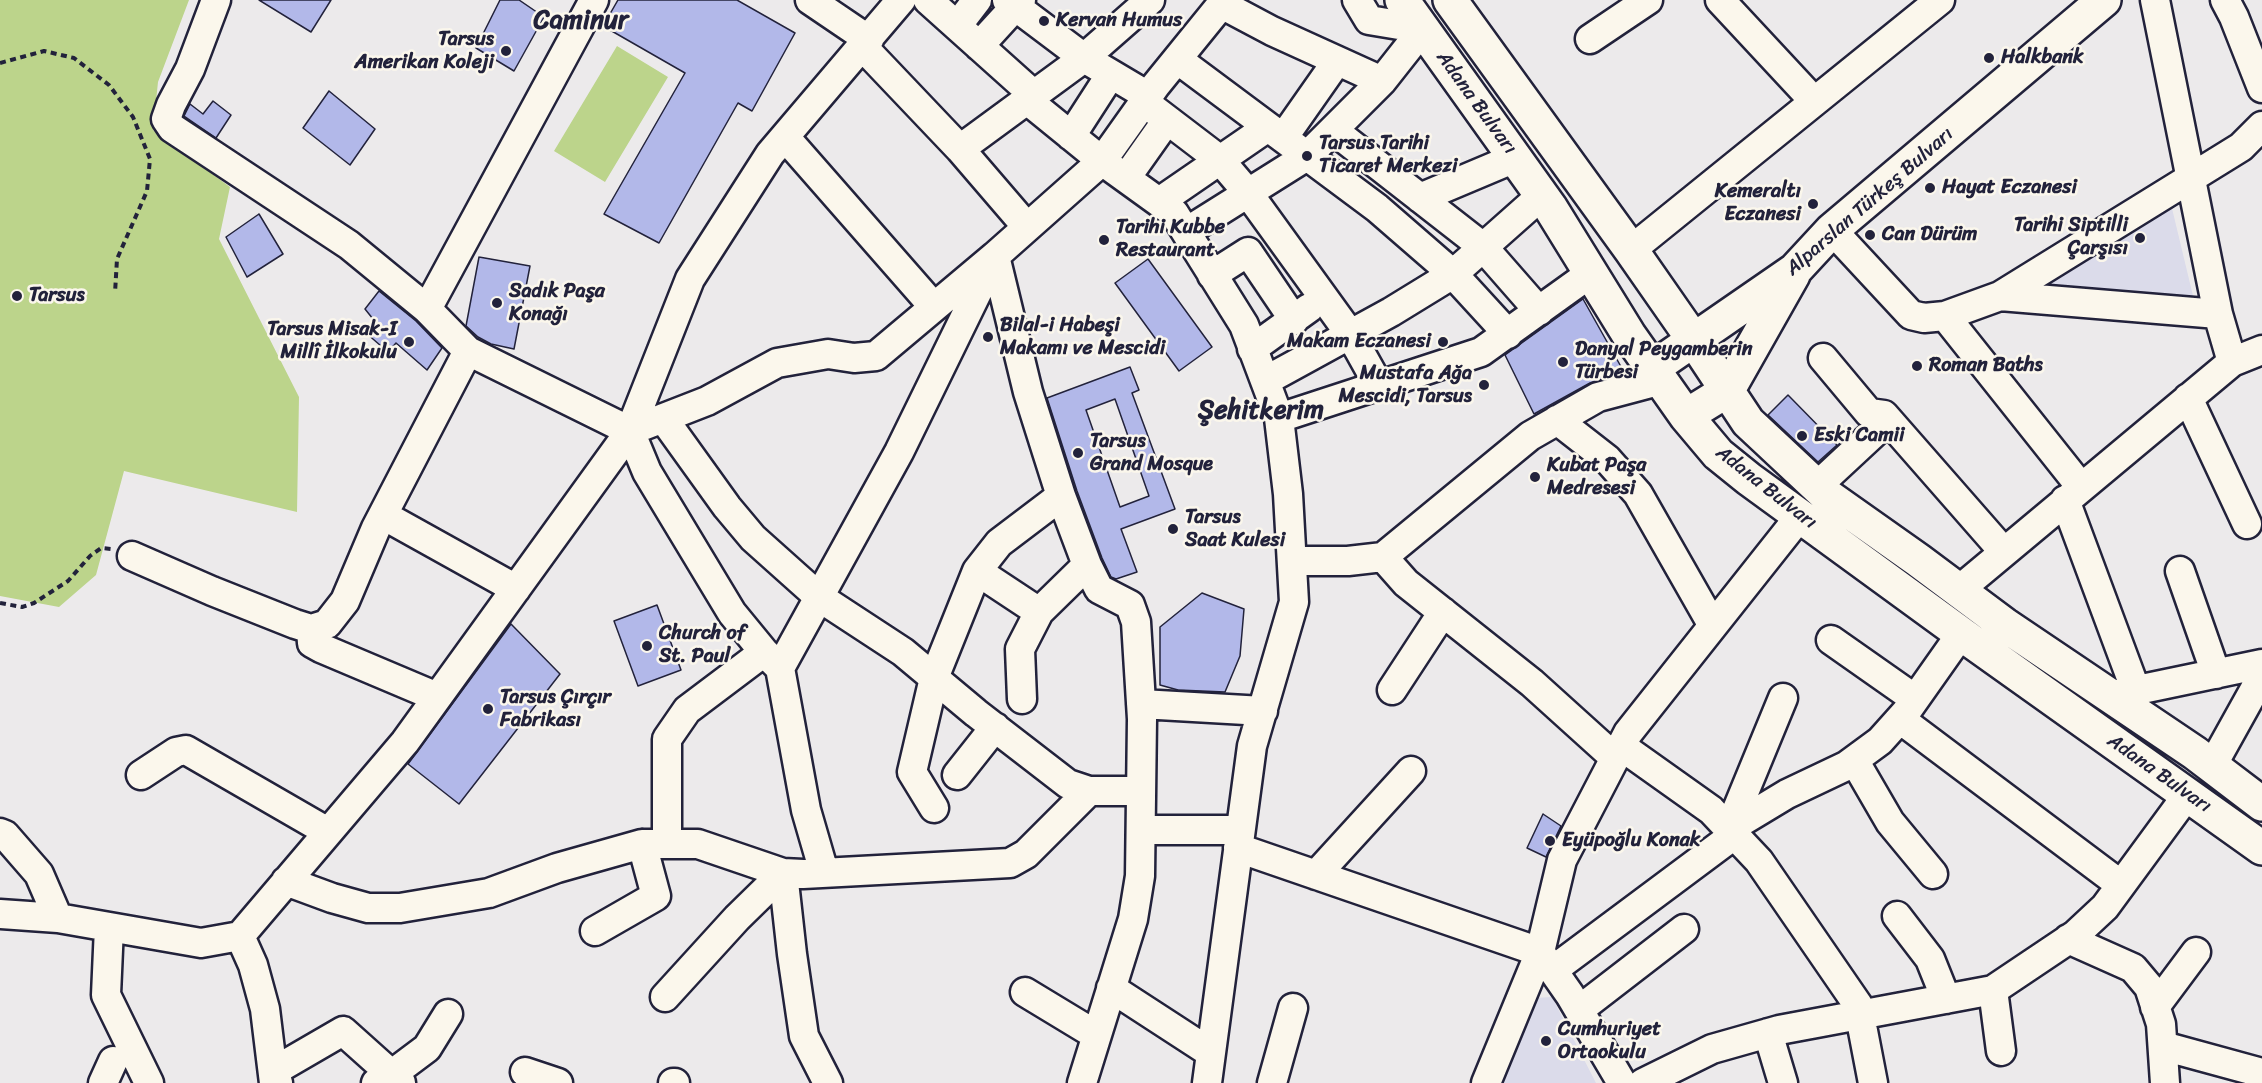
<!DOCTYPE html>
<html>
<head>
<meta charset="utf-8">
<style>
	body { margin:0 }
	canvas { display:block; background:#eceaeb }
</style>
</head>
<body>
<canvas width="2262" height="1083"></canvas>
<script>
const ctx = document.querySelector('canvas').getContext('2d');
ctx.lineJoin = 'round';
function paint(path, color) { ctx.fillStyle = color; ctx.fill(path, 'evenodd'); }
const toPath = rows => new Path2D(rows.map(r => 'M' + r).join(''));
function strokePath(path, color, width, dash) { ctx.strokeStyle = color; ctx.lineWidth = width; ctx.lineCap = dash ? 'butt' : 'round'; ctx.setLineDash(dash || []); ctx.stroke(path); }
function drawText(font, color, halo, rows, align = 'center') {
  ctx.font = font + ' Sriracha,sans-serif'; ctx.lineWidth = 5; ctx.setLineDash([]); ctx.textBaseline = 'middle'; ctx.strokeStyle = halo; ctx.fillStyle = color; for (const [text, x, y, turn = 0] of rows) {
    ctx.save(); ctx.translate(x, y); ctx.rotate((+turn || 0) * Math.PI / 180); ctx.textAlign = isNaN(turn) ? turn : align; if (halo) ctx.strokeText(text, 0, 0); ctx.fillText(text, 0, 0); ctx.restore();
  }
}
paint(toPath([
	[2170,200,2194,300,2044,289,2043,274],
	[1552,997,1596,1083,1500,1083,1534,998]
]), '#dbdbea');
paint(toPath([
	[0,0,189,0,158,82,153,130,230,187,219,239,299,397,297,512,124,471,96,575,59,607,0,596],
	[617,46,668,77,605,182,554,151]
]), '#bcd48b');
const building = toPath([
	[259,0,331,0,311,32,259,0],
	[500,0,519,0,544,17,514,71,476,48,500,0],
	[618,0,737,0,795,33,752,111,738,103,659,243,604,214,685,73,603,26,618,0],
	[329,91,375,129,350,165,303,128,329,91],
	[213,101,231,115,216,138,184,116,190,104,203,114,213,101],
	[259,214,283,254,247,277,226,237,259,214],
	[479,257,530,266,514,349,491,344,478,337,466,326,479,257],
	[1148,259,1212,347,1179,371,1115,283,1148,259],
	[379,291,416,321,442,348,427,370,396,343,388,352,366,333,373,319,365,309,379,291],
	[1583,299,1624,372,1590,383,1534,414,1505,355,1583,299],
	[1130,367,1139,390,1132,393,1175,509,1121,529,1137,572,1116,579,1111,577,1102,558,1077,491,1047,398,1130,367],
	[1115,399,1149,496,1120,507,1086,410,1115,399],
	[1788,395,1837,445,1818,462,1768,415,1788,395],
	[1202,593,1244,609,1240,656,1225,692,1178,690,1160,685,1160,627,1202,593],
	[657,605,681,670,638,686,614,621,657,605],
	[511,624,560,674,459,804,408,764,511,624],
	[1543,814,1561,826,1546,857,1527,848,1543,814]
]);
paint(building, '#b2b8e9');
strokePath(building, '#22223b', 1.5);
const minor = toPath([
	[216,0,190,69,171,105,166,119,172,128,349,245,427,309,468,351,630,431,647,472,732,613,764,652,780,668,806,810,824,872],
	[810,0,869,40],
	[928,0,1034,95],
	[1007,0,1084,58,1148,96],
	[1720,0,1814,101],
	[2155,0,2218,314,2232,362],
	[2225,0,2234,17,2262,88],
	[1221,4,1272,31,1382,81],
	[957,26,977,0],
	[1590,39,1648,0],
	[979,46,1021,0],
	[863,47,960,149,1027,227],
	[1177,59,1377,208,1453,274,1508,334],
	[1027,100,1102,161,1174,213,1244,325,1279,418,1288,494,1294,602,1252,746,1207,1083],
	[1144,102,1220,160,1248,193,1350,334,1379,386],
	[1333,130,1483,247,1539,311],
	[1071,136,1111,74],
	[785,137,934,307],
	[1283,138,1337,61],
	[960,149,1084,58,1150,0],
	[1126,178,1167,120],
	[1420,198,1515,158],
	[1159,202,1268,127],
	[1832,230,1911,315,1924,318,1945,316,2000,296,2241,147,2262,126],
	[1186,232,1307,156,1382,81,1423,29,1369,20,1357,0],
	[1631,250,1940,0],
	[995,256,1028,392,1061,496,1087,565,1099,589,1130,605,1136,622,1142,719,1140,876,1133,919,1082,1083],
	[1212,275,1248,252,1294,320],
	[2000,296,2218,314],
	[427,309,594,0],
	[1945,316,2081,487],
	[1252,349,1309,308],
	[1823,358,1869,413,1884,415,2004,552],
	[1265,381,1391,312,1453,274,1542,195],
	[2188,398,2247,524],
	[663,418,727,507,753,538,819,597,903,652,976,713,1068,784,1089,791,1141,791],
	[1279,418,1481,352,1591,273],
	[1557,420,1607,459,1638,494,1712,624],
	[630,431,707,401,777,363,828,354,854,358,876,356,995,256,1102,161,1156,85,1225,0],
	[1817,486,1888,420],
	[2065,500,2136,691],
	[383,515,516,589],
	[132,556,212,591,295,624,311,629,327,624,345,601,376,528,468,351],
	[1383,557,1406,583,1532,683,1615,758],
	[1292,561,1348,561,1383,557,1530,436,1598,397,1662,380],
	[977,571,1039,612],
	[2180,571,2216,674],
	[1959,590,2232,362,2262,350],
	[311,629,312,643,321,648,437,697],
	[1831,640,1915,699],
	[780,668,899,452,990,266],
	[1392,690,1443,612],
	[2118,694,2262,664],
	[1022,699,1020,649,1039,612,1087,565],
	[1141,704,1263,711],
	[1900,719,2121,885],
	[1621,746,1711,810,1759,861,1858,1005,1873,1083],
	[1854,760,1890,822,1933,874],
	[2212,766,2262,676],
	[141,775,176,752,186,750,328,832],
	[957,775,995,727],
	[934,808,912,772,934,678,977,571,999,543,1061,496],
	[1729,829,1787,794,1846,766,1880,741,1906,712,1961,634],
	[1729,829,1783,698],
	[1141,830,1240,830],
	[0,833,5,835,39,874,58,918],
	[667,844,667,739,687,710,764,652],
	[1238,848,1540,952,1570,995,1622,1083],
	[783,873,792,954,804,1036,828,1083],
	[1316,875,1411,771],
	[286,881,332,898,368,908,400,908,489,893,557,868,642,844,698,844,783,873,803,874,1010,863,1026,854,1089,791],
	[0,914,58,918,201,943,240,936,405,742,630,431,690,279,770,154,901,0],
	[1897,916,1930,959,1946,999],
	[109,927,106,995,149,1083],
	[595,931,656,896,642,844],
	[240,936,253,965,265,1009,274,1083],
	[2068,939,2133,968,2149,987,2161,1024,2165,1083],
	[1553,970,1734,835],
	[1111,988,1211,1053],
	[1993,990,2001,1051],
	[1025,992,1096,1035],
	[665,997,737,918,783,873],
	[2155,1007,2196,952],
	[1579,1010,1684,929],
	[1768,1033,1783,1083],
	[2163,1046,2262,1073],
	[525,1072,558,1083],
	[103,1083,113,1061],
	[278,1083,274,1071,343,1031,401,1083],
	[376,1083,391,1075,427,1048,448,1014],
	[673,1083,675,1083],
	[1272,1083,1293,1008],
	[1486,1083,1540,952,1562,860,1628,733,1800,516],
	[1643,1083,1712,1049,1779,1030,1993,990,2075,935,2105,907,2188,794]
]);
const major = toPath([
	[1402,0,1550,207,1629,335,1686,416,1718,454,1749,479,1967,638,2262,848],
	[1450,0,1631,250,1693,339,1748,422,1826,495,1918,560,2005,625,2195,753,2262,804],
	[1653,368,1795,270,1832,230,2104,0],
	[1686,416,1728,390,1793,275]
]);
strokePath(minor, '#22223b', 33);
strokePath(major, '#22223b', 38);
strokePath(toPath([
	[0,63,44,51,74,58,109,85,133,117,150,159,147,191,117,259,115,293],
	[0,603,22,607,34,603,68,581,90,556,101,548,111,549]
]), '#22223b', 4, [6, 4.5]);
strokePath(minor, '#fbf7ec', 28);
strokePath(major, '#fbf7ec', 33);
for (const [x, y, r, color] of [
	[1044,21,6,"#22223b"],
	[506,51,6,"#22223b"],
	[1989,58,6,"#22223b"],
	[1307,156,6,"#22223b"],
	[1930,188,6,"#22223b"],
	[1813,204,6,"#22223b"],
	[1870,235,6,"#22223b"],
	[2140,238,6,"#22223b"],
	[1104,240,6,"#22223b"],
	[17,296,6,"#22223b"],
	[497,303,6,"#22223b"],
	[988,337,6,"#22223b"],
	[409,342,6,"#22223b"],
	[1443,342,6,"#22223b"],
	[1563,362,6,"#22223b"],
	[1917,366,6,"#22223b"],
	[1484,385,6,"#22223b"],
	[1802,436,6,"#22223b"],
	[1078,453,6,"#22223b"],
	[1535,477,6,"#22223b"],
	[1173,529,6,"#22223b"],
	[647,646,6,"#22223b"],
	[488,709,6,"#22223b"],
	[1550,841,6,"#22223b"],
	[1546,1041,6,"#22223b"]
]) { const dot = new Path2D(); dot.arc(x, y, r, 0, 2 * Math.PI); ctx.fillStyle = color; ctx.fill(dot); strokePath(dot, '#fbf7ec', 2); }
drawText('bold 20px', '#22223b', '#fbf7ec', [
	["Kervan Humus",1056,21],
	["Tarsus",494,40,"right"],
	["Amerikan Koleji",494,63,"right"],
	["Halkbank",2001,58],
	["Tarsus Tarihi",1319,144],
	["Ticaret Merkezi",1319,167],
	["Hayat Eczanesi",1942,188],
	["Kemeraltı",1801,192,"right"],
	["Eczanesi",1801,215,"right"],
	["Tarihi Siptilli",2128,226,"right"],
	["Çarşısı",2128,249,"right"],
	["Tarihi Kubbe",1116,228],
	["Restaurant",1116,251],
	["Can Dürüm",1882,235],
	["Sadık Paşa",509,292],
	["Konağı",509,315],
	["Tarsus",29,296],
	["Bilal-i Habeşi",1000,326],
	["Makamı ve Mescidi",1000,349],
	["Tarsus Misak-I",397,330,"right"],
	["Millî İlkokulu",397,353,"right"],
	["Makam Eczanesi",1431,342,"right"],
	["Danyal Peygamberin",1575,350],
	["Türbesi",1575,373],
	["Roman Baths",1929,366],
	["Mustafa Ağa",1472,374,"right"],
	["Mescidi, Tarsus",1472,397,"right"],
	["Eski Camii",1814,436],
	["Tarsus",1090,442],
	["Grand Mosque",1090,465],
	["Kubat Paşa",1547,466],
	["Medresesi",1547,489],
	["Tarsus",1185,518],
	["Saat Kulesi",1185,541],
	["Church of",659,634],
	["St. Paul",659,657],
	["Tarsus Çırçır",500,698],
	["Fabrikası",500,721],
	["Eyüpoğlu Konak",1562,841],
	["Cumhuriyet",1558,1030],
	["Ortaokulu",1558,1053]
], 'left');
drawText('20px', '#22223b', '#fbf7ec', [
	["Adana Bulvarı",1476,103,54],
	["Alparslan Türkeş Bulvarı",1870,202,-41],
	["Adana Bulvarı",1766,488,38],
	["Adana Bulvarı",2159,774,35]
]);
drawText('bold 26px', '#22223b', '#fbf7ec', [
	["Caminur",581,21],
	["Şehitkerim",1261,411]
]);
</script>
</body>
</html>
